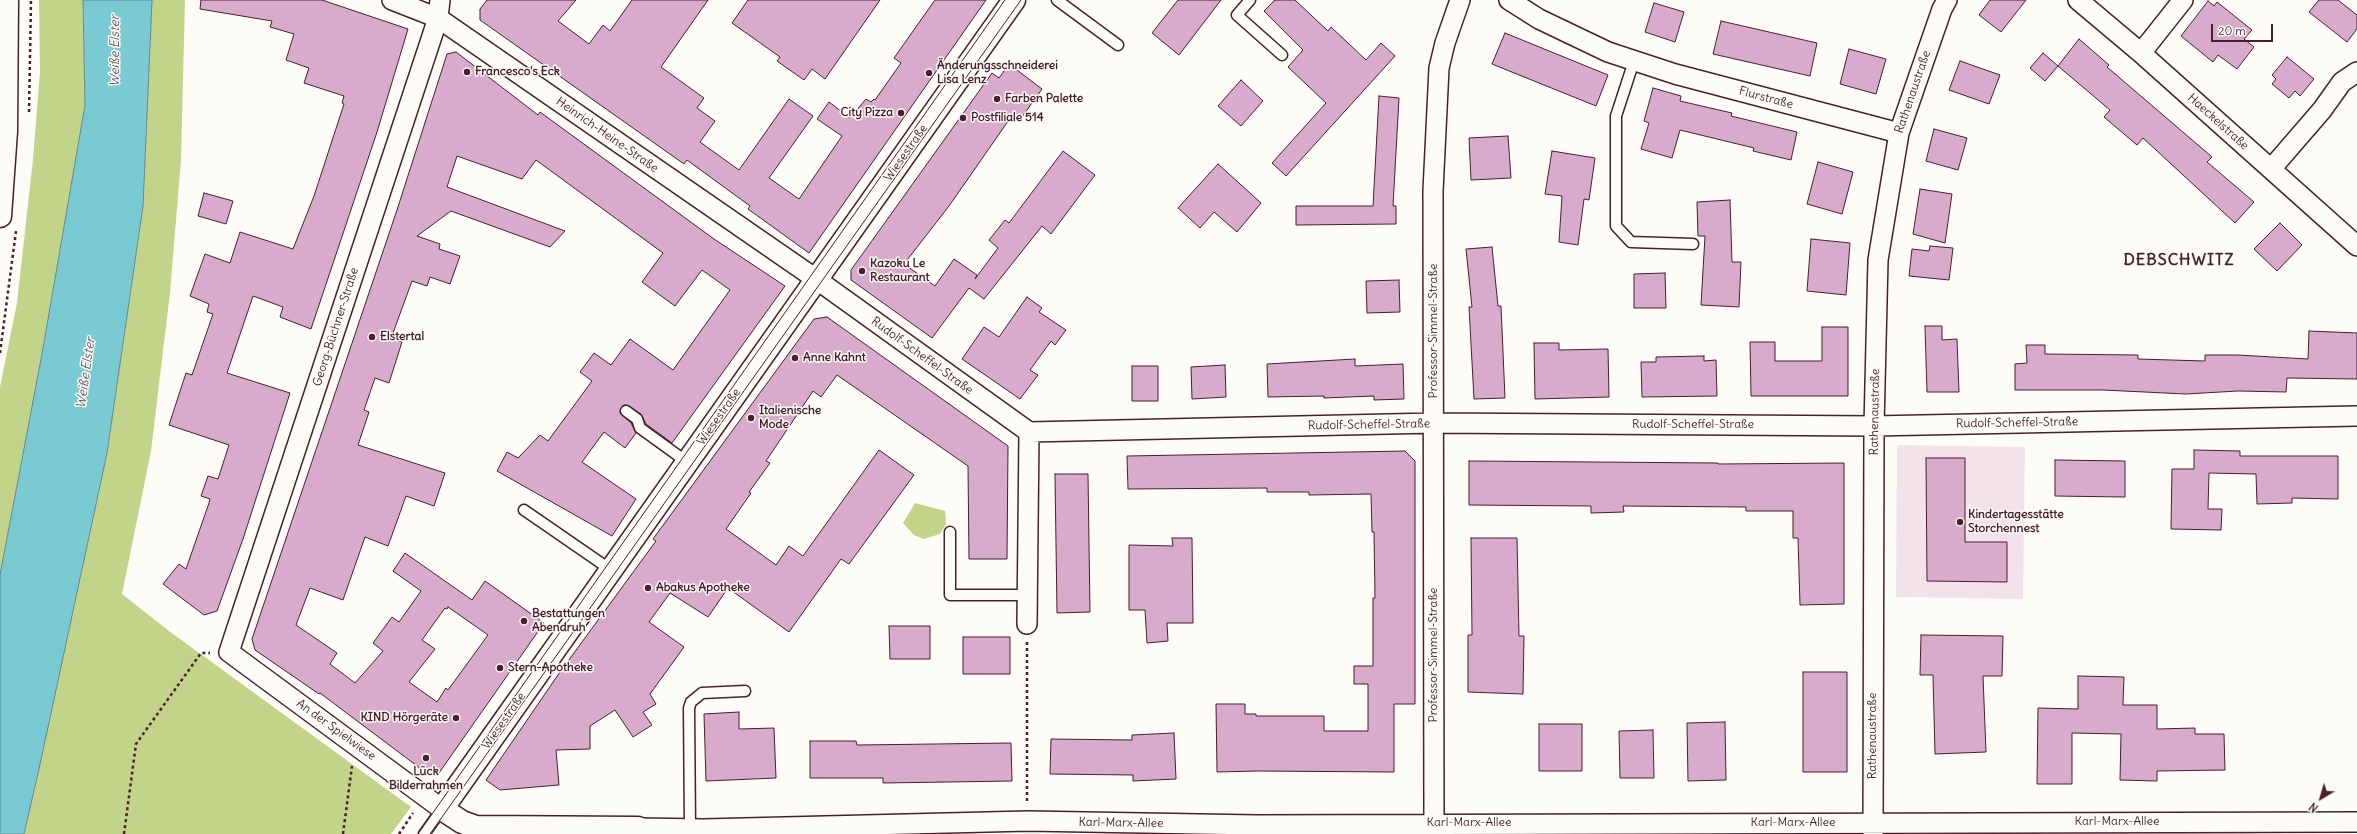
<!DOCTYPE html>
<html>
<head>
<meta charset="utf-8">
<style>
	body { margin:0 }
	#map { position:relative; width:2357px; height:834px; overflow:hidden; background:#fdfcf7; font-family:Delius,sans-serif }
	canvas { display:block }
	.north { position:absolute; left:2301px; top:778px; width:40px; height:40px; -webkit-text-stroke:3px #fdfcf7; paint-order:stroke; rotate:218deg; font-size:11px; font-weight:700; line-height:16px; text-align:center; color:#4a1f2b }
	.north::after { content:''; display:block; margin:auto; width:14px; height:18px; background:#4a1f2b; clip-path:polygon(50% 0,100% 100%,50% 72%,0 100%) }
	.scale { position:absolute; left:2211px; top:24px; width:62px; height:18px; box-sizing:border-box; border:2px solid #4a1f2b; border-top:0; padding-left:5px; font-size:12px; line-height:14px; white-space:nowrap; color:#4a1f2b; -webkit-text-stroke:3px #fdfcf7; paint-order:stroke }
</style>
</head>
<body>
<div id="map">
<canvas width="2357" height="834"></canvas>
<div class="north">N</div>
<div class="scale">20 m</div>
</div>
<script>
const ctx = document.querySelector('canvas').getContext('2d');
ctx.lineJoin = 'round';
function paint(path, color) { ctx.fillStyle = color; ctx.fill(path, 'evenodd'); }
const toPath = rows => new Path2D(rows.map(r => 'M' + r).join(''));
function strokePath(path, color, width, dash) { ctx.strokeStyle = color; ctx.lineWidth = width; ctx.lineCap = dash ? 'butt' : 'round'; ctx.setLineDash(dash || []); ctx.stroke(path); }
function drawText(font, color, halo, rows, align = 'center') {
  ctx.font = font + ' Delius,sans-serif'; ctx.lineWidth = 3; ctx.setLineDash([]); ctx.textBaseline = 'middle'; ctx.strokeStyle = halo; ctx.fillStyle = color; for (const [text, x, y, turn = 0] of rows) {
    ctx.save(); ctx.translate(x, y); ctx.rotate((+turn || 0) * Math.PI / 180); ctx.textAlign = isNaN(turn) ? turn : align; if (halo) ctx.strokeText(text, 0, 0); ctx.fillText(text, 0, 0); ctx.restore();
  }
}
paint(toPath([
	[1897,445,2025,447,2023,599,1896,597]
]), '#f2e3ea');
paint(toPath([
	[39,0,83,0,85,105,42,354,0,575,0,387,17,303,33,159,40,72],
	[152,0,185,0,181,160,170,293,151,451,122,594,169,631,411,807,391,834,24,834,107,453,143,206],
	[915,503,945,511,946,524,940,534,924,539,914,535,903,523]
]), '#c1d489');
const water = toPath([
	[83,0,152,0,143,206,107,453,39,769,24,834,0,834,0,575,42,354,85,105,83,0]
]);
paint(water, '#7acad3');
strokePath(water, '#678690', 1);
const building = toPath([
	[201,0,322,0,408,29,377,132,311,329,280,317,283,307,253,296,227,373,290,393,243,539,217,611,204,615,163,584,179,564,186,569,209,503,210,499,201,496,208,476,218,479,229,445,169,425,186,373,192,375,213,314,207,312,209,304,190,296,205,254,230,263,240,232,293,249,314,196,344,104,342,103,344,96,304,83,309,68,286,60,294,34,270,27,272,21,200,9,201,0],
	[487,0,576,0,558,21,589,44,603,25,610,31,632,0,708,0,661,67,704,98,697,108,715,121,700,142,739,170,789,99,813,116,769,178,799,199,842,136,817,119,829,102,850,118,866,99,871,102,874,99,875,100,901,63,894,58,935,0,986,0,809,253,748,209,750,206,687,160,684,164,480,20,480,9,487,0],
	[748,0,880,0,825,79,812,69,804,80,777,61,780,57,732,23,748,0],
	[1178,0,1221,0,1179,55,1152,33,1178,0],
	[1275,0,1295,0,1328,31,1331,27,1366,60,1381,43,1395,56,1286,176,1272,163,1326,103,1288,67,1303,50,1264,11,1275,0],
	[1990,0,2026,0,2001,32,1979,15,1990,0],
	[2319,0,2338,0,2357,15,2357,29,2347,42,2309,12,2319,0],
	[2208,1,2214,6,2217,2,2252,30,2244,39,2254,47,2237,69,2218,55,2213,62,2181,36,2208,1],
	[1654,3,1684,12,1675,42,1645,32,1654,3],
	[1721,21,1817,43,1810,76,1713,54,1721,21],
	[1505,33,1608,75,1596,106,1492,64,1505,33],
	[2079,39,2109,65,2107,67,2212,157,2207,162,2254,202,2235,223,2143,138,2137,145,2104,117,2110,110,2058,66,2079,39],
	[1849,49,1886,59,1876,94,1840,84,1849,49],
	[456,52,538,115,540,112,714,239,785,286,672,443,646,424,641,414,629,406,624,405,621,408,620,413,631,423,636,433,625,448,604,432,582,462,636,499,612,536,497,471,507,452,518,458,540,435,548,441,592,381,580,372,594,353,611,365,630,339,673,370,730,290,702,270,675,306,642,282,663,253,536,160,522,179,457,156,447,187,565,231,550,247,451,211,417,236,440,244,439,249,460,256,450,284,430,277,427,286,412,281,393,333,395,334,393,339,402,342,389,383,375,378,364,410,369,412,358,445,445,473,434,506,406,496,388,546,365,537,343,600,310,588,296,625,337,653,330,664,355,683,383,651,373,643,392,617,399,622,421,591,393,571,405,553,472,600,485,581,544,623,439,773,429,775,320,693,319,694,255,650,252,639,397,210,447,54,456,52],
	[448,607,488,635,448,690,446,688,437,702,409,682,435,649,422,640,445,608,447,609,448,607],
	[2043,53,2058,66,2045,81,2030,68,2043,53],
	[2287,57,2314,79,2300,96,2295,91,2289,98,2272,84,2276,79,2272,75,2287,57],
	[1960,61,2000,75,1989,104,1949,90,1960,61],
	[1009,64,1042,89,1022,117,1016,113,1013,118,1011,117,949,206,904,264,935,286,954,259,977,275,975,279,998,248,989,240,1005,220,1009,223,1063,151,1095,175,1051,234,1042,226,984,299,969,288,932,338,851,280,851,270,992,73,999,78,1009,64],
	[1241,80,1263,101,1241,126,1218,106,1241,80],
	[1653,88,1681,96,1680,101,1732,113,1731,116,1797,132,1791,160,1753,151,1754,148,1680,130,1672,158,1641,149,1649,123,1644,121,1653,88],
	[1379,96,1399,98,1393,206,1396,206,1396,224,1296,225,1296,206,1373,206,1379,96],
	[1934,129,1967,138,1958,170,1926,161,1934,129],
	[1508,136,1511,178,1471,180,1469,138,1508,136],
	[1552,151,1595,158,1589,200,1584,199,1578,245,1559,242,1562,196,1545,194,1552,151],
	[1818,162,1853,172,1842,214,1807,204,1818,162],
	[1218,164,1261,203,1237,232,1214,212,1200,228,1178,208,1218,164],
	[1920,189,1952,194,1945,243,1913,234,1920,189],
	[204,193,233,201,226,224,198,216,204,193],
	[1730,200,1732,262,1741,262,1739,307,1701,305,1705,236,1698,236,1697,202,1730,200],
	[2280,223,2302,245,2277,271,2254,249,2280,223],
	[1811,239,1850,243,1846,295,1807,291,1811,239],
	[1930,246,1953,248,1949,280,1909,276,1912,249,1929,251,1930,246],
	[1492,247,1498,306,1501,306,1505,398,1474,399,1469,307,1472,307,1466,249,1492,247],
	[1665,273,1666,308,1634,308,1634,274,1665,273],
	[1399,280,1400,312,1367,313,1366,281,1399,280],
	[1027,297,1042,308,1039,312,1066,330,1055,345,1051,341,1030,370,1038,375,1020,399,962,359,984,327,999,337,1027,297],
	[827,317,1008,446,1007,559,969,559,968,466,837,375,821,397,813,391,766,461,770,463,749,492,751,493,726,529,776,565,789,546,803,556,879,450,914,475,849,564,841,559,789,632,728,588,708,617,670,593,649,622,684,647,650,694,656,704,643,712,652,725,633,737,615,710,590,726,590,749,556,750,559,785,500,790,486,780,560,672,656,541,653,539,814,319,827,317],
	[1925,326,1942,326,1942,340,1957,339,1959,392,1927,392,1925,326],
	[1822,327,1848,327,1848,396,1751,396,1750,342,1775,342,1775,361,1822,361,1822,327],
	[2309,331,2357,333,2357,379,2287,378,2286,392,2238,391,2186,394,2103,390,2015,390,2015,364,2027,363,2026,345,2045,345,2045,354,2138,355,2138,359,2205,361,2205,355,2238,355,2308,359,2309,331],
	[1534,343,1559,343,1559,350,1608,349,1609,397,1535,399,1534,343],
	[1704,356,1704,361,1716,360,1717,396,1642,397,1641,362,1656,362,1656,357,1704,356],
	[1355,359,1355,366,1403,364,1404,399,1374,400,1374,396,1324,398,1324,396,1268,397,1267,364,1355,359],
	[1225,365,1226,397,1192,399,1191,367,1225,365],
	[1132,366,1158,366,1158,401,1132,401,1132,366],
	[2194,450,2240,451,2240,456,2338,456,2338,499,2292,498,2292,503,2257,504,2256,474,2209,473,2208,509,2222,509,2221,530,2171,529,2172,469,2194,469,2194,450],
	[1405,451,1415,461,1415,704,1394,704,1394,772,1257,771,1217,772,1216,704,1245,704,1245,714,1256,714,1256,716,1324,716,1324,731,1368,731,1368,684,1354,684,1354,666,1373,666,1373,598,1375,598,1374,532,1372,532,1371,494,1309,495,1309,492,1267,492,1267,488,1128,489,1127,456,1405,451],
	[1926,458,1965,458,1965,542,2007,542,2007,582,1927,581,1926,458],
	[2055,460,2125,461,2125,497,2055,496,2055,460],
	[1469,461,1718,463,1718,464,1844,463,1844,604,1800,605,1798,538,1793,538,1793,511,1746,511,1746,507,1623,506,1624,512,1591,513,1591,506,1469,505,1469,461],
	[1055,474,1088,474,1090,612,1057,613,1055,474],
	[1172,538,1192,538,1193,623,1167,623,1168,641,1147,643,1145,610,1129,610,1129,545,1173,546,1172,538],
	[1471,538,1517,538,1519,636,1524,636,1523,694,1468,692,1468,635,1472,635,1471,538],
	[889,626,930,626,930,659,890,659,889,626],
	[1921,635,2003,636,2002,676,1983,676,1986,752,1935,754,1933,675,1920,675,1921,635],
	[963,637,1010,637,1010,674,963,674,963,637],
	[1803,672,1847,672,1847,772,1803,772,1803,672],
	[2078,676,2124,677,2123,705,2157,705,2157,729,2195,728,2195,734,2224,734,2225,770,2157,771,2157,781,2120,780,2121,734,2072,733,2072,784,2037,784,2038,708,2078,709,2078,676],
	[739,712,739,729,774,728,776,778,706,781,704,714,739,712],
	[1725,722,1726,780,1688,781,1687,723,1725,722],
	[1539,724,1582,724,1582,771,1539,771,1539,724],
	[1653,730,1654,778,1620,778,1619,731,1653,730],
	[1174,733,1176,779,1133,781,1133,775,1050,774,1051,739,1132,740,1132,735,1174,733],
	[810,741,856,741,857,745,1011,743,1012,781,883,783,883,778,810,778,810,741]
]);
paint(building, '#d8aacc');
strokePath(building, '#4a1f2b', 1);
const service = toPath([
	[1057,0,1118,45],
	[1250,0,1237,15,1282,55],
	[1634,61,1616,116,1616,226,1631,242,1693,244],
	[626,411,637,419,640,428,687,462],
	[524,510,611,570],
	[950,532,950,595,1027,595],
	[690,829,689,708,691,702,702,693,745,691],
	[424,834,442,809]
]);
const minor = toPath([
	[392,0,438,18,816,279,1029,432,1434,423,1874,426,2357,416],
	[440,0,438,18,229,652,442,809],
	[1509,0,1539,19,1608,52,1675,74,1899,133],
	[2078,0,2141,53,2357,246],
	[2141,53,2183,0],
	[2271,169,2322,110,2342,82,2357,72],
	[1027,624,1029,432],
	[638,828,704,829,1028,821,1257,825,2357,822],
	[1434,834,1433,191,1439,68,1445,43,1460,0],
	[1873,834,1874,426,1878,260,1899,133,1942,9,1947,0]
]);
const tertiary = toPath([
	[638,834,638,828,476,827,462,822,442,809,1014,0]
]);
const secondary = toPath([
	[0,216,6,131,7,0]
]);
strokePath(service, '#4a1f2b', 13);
strokePath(minor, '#4a1f2b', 22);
strokePath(tertiary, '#4a1f2b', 25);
strokePath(secondary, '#4a1f2b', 25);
strokePath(toPath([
	[29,112,31,0],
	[0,353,16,231],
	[1027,642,1027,801],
	[124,834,136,744,201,653,210,653],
	[343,834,352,766],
	[399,834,413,813]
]), '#4a1f2b', 2.5, [3, 3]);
strokePath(service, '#fdfcf7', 10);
strokePath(minor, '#fdfcf7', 19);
strokePath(tertiary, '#fdfcf7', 22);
strokePath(secondary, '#fdfcf7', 22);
strokePath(toPath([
	[418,834,1005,0],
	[430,834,1021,0]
]), '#4a1f2b', 1);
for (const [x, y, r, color] of [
	[467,72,4,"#4a1f2b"],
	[929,73,4,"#4a1f2b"],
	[997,99,4,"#4a1f2b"],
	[901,113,4,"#4a1f2b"],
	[963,118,4,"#4a1f2b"],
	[862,271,4,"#4a1f2b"],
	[372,337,4,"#4a1f2b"],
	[795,358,4,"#4a1f2b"],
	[751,418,4,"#4a1f2b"],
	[1960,522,4,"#4a1f2b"],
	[648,588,4,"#4a1f2b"],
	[524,621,4,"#4a1f2b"],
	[500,668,4,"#4a1f2b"],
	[456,718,4,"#4a1f2b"],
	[426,758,4,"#4a1f2b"]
]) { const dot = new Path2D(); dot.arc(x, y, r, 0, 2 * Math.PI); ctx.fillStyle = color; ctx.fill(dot); strokePath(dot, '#fdfcf7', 1.5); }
drawText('bold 12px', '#4a1f2b', '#fdfcf7', [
	["Änderungsschneiderei",937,66],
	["Lisa Lenz",937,80],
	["Francesco's Eck",475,72],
	["Farben Palette",1005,99],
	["City Pizza",893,113,"right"],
	["Postfiliale 514",971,118],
	["Kazoku Le",870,264],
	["Restaurant",870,278],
	["Elstertal",380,337],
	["Anne Kahnt",803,358],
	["Italienische",759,411],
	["Mode",759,425],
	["Kindertagesstätte",1968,515],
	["Storchennest",1968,529],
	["Abakus Apotheke",656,588],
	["Bestattungen",532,614],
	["Abendruh",532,628],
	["Stern-Apotheke",508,668],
	["KIND Hörgeräte",448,718,"right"],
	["Lück",426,772,"center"],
	["Bilderrahmen",426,786,"center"]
], 'left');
drawText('12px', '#4a1f2b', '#fdfcf7', [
	["Rathenaustraße",1913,92,-71],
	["Flurstraße",1766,98,15],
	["Haeckelstraße",2218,122,42],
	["Heinrich-Heine-Straße",607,135,35],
	["Wiesestraße",906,153,-55],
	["Georg-Büchner-Straße",336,327,-72],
	["Professor-Simmel-Straße",1434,331,-90],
	["Rudolf-Scheffel-Straße",922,356,36],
	["Rathenaustraße",1875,412,-89],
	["Wiesestraße",719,417,-55],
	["Rudolf-Scheffel-Straße",2017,423,-1],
	["Rudolf-Scheffel-Straße",1369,425,-1],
	["Rudolf-Scheffel-Straße",1693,425],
	["Professor-Simmel-Straße",1434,655,-90],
	["Wiesestraße",504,721,-55],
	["An der Spielwiese",336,730,36],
	["Rathenaustraße",1873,736,-90],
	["Karl-Marx-Allee",2117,822],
	["Karl-Marx-Allee",1121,823,1],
	["Karl-Marx-Allee",1469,823],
	["Karl-Marx-Allee",1793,823]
]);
drawText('italic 13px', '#5b5b66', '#fdfcf7', [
	["Weiße Elster",115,51,-90],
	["Weiße Elster",86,373,-82]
]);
ctx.letterSpacing = '1px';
drawText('bold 16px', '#4a1f2b', '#fdfcf7', [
	["DEBSCHWITZ",2179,260]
]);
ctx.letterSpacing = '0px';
</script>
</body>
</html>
